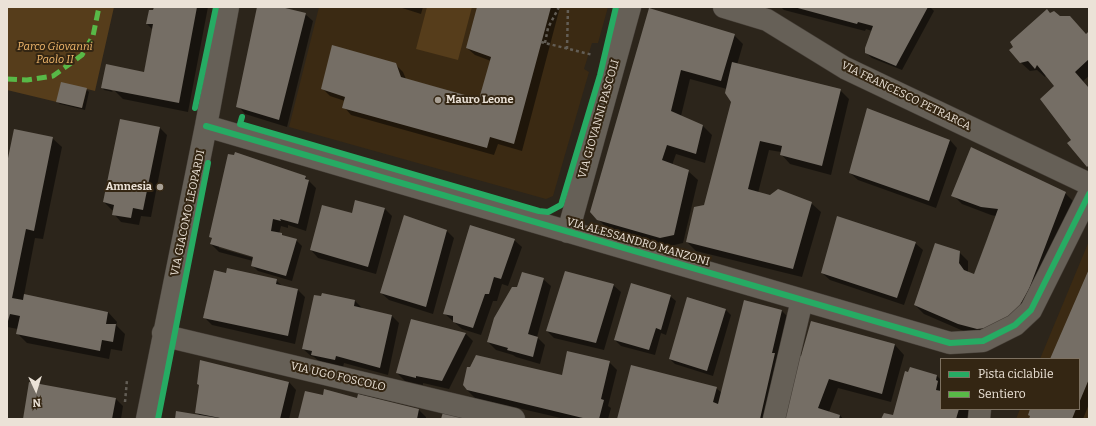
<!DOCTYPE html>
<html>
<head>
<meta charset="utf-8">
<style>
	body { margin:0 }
	#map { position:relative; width:1096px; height:426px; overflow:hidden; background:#2c251b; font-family:Bitter,serif }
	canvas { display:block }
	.frame { position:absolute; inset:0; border:8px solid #ebe2d7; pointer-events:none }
	.legend { position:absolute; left:940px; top:358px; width:140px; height:52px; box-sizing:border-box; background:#342613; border:1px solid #7d7161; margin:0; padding:5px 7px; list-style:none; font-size:12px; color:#ebe2d7 }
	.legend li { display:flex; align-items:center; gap:8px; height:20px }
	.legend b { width:20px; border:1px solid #7d7161 }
	.north { position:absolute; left:16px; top:370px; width:40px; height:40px; -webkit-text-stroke:3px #342613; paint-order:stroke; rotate:176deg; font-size:11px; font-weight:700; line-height:16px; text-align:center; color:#ebe2d7 }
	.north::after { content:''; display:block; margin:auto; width:14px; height:18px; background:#ebe2d7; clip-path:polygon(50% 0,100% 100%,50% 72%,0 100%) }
</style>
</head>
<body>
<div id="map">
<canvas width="1096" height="426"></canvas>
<div class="frame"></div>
<ul class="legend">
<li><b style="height:5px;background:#26ab63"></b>Pista ciclabile</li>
<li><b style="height:5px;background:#58b947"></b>Sentiero</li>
</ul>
<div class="north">N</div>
</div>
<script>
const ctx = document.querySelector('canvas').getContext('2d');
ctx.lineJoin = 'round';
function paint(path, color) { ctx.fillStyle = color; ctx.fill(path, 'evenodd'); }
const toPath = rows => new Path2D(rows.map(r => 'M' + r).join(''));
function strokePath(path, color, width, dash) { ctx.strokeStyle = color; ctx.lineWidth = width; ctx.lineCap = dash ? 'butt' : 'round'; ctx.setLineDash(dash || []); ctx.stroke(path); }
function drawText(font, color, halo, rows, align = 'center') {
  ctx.font = font + ' Bitter,serif'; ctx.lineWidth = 4; ctx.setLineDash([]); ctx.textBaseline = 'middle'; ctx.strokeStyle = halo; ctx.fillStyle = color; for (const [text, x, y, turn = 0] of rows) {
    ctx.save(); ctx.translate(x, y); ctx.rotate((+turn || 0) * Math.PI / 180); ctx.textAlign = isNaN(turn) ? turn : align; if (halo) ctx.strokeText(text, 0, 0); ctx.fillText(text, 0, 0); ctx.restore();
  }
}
paint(toPath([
	[319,7,608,7,598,43,592,43,584,69,589,72,553,196,546,199,289,127],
	[1089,241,1089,419,1016,419,1020,409,1079,409,1079,359,1040,359]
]), '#3b2a13');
paint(toPath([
	[7,7,114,7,95,91,87,89,82,108,7,90],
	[427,7,472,7,458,60,416,49]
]), '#563d1b');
paint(toPath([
	[155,7,208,7,188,112,123,99,110,86,108,87,113,92,104,90,102,87,144,73,153,30,147,24,149,11,154,12],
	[258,7,277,7,305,14,313,21,287,127,245,114,238,106],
	[399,7,423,7,421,14],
	[478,7,560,7,522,151,498,144,494,155,351,115,344,107,345,101,330,96,322,88,395,64,403,72,406,79,480,100,491,61,475,55,467,48],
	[781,7,930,7,934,11,902,70,872,58,866,53,872,31,866,29,865,31,784,10],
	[649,9,734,35,743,44,737,65,840,90,849,99,831,175,790,164,781,154,781,152,769,150,758,193,811,203,821,212,802,277,696,251,687,242,705,206,732,102,727,89,690,79,681,116,703,126,712,135,705,163,676,154,672,165,688,171,698,180,683,243,670,246,607,228,598,219],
	[1050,14,1059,17,1086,35,1089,33,1089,76,1083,81,1089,88,1089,167,1068,143,1073,140,1055,86,1046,75,1045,77,1037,70,1030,71,1020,62],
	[86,89,89,92,85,110,60,104,57,102],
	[160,128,167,135,151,217,141,216,139,225,121,222,114,214,114,210,112,210,104,202],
	[52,138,62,147,43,239,35,238,24,295,108,312,117,322,116,325,125,334,122,351,111,349,109,359,27,343,18,334,18,329,7,327,7,168],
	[950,140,957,148,936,208,858,180,850,173],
	[305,177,316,188,306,231,288,225,288,228,281,226,279,234,284,237,296,240,302,246,292,281,258,271,252,265,253,261,219,252,211,244,213,239,210,237],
	[219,246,274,264,219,248],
	[1065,193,1074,202,1038,298,1005,336,968,333,924,314,915,305,959,252,968,261,968,272,974,275,996,216,991,215,962,204,953,195],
	[384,208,392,216,376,274,318,258,311,250,353,214],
	[447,231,454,238,433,314,389,300,381,293],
	[514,240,522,247,508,286,502,284,497,301,493,301,481,335,462,329,444,313],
	[915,243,923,250,904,305,830,280,822,273],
	[1089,272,1089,404,1083,419,1030,419,1031,409,1079,409,1079,359,1051,359],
	[227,274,276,280,282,286,298,290,305,297,295,344,212,325,204,317],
	[543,279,551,286,537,337,545,345,540,364,516,357,513,355,496,350,488,342,518,288],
	[613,285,621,292,604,350,554,338,547,331],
	[323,294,355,301,363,309,391,315,399,323,388,375,344,363,343,367,320,362,314,357,311,356,303,349],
	[670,296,676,301,666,335,661,333,655,355,621,346,615,340],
	[745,302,782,311,791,320,770,419,618,419,716,388,722,393],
	[726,310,731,315,713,376,675,364,670,359],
	[412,320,466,334,473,341,449,389,423,383,423,385,405,381,397,373],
	[895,345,904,355,891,402,838,388,829,412,840,415,843,419,784,419,798,357],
	[609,362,617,370,608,406,611,408,608,419,565,419,475,398,467,390,562,376],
	[910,369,937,376,941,380,941,409,969,409,970,410,967,419,882,419,894,417],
	[289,382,296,390,289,419,176,419,200,416,196,412],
	[323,396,358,399,419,410,426,417,426,419,299,419],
	[116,399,123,406,121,419,24,419]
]), '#0007');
paint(toPath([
	[154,7,197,7,179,103,101,88,106,64,144,72,153,24,146,24,149,10,153,10],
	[257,7,281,7,306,13,279,120,236,107],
	[477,7,551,7,514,144,490,137,487,148,342,108,345,97,321,89,332,45,396,63,401,77,479,99,491,57,466,48],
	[794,7,928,7,896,66,865,53,865,48,873,26,858,22,857,24],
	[649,8,735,34,721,81,681,70,671,111,703,125,696,154,667,145,662,160,689,170,674,235,660,238,597,220,590,212],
	[1047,9,1050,13,1054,11,1060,16,1070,16,1086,34,1089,31,1089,59,1075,72,1089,88,1089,165,1087,167,1067,143,1071,140,1040,99,1054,86,1037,65,1035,69,1028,61,1020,63,1009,50,1013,47,1010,42],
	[732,62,841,89,822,166,780,155,782,146,760,141,748,189,770,195,778,189,812,202,793,269,686,242,694,207,704,205,731,102,725,93],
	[61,82,87,88,82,108,56,102],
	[867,108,950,140,929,201,849,173],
	[120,119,160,127,143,210,133,208,131,218,112,215,114,205,103,202],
	[14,129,53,137,34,231,26,229,12,298,23,300,24,294,108,312,106,324,116,324,113,342,102,340,100,351,16,334,20,316,10,314,8,321,7,320,7,163],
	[971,147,1066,192,1029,289,1017,310,995,327,977,329,958,324,914,305,935,243,960,251,959,263,964,270,974,274,986,242,998,209,981,207,951,196],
	[235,152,306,176,305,179,309,180,298,224,280,219,281,221,273,219,271,231,282,233,282,235,297,239,286,276,251,266,253,257,210,244,212,238,209,237,228,154,234,155],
	[355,200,385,208,368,267,310,250,322,205,352,213],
	[404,215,447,230,426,307,380,293],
	[837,216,916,242,897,298,821,273],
	[470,225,515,239,501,279,494,277,489,294,485,294,473,328,453,322,453,316,443,314],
	[227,268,277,279,276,284,298,289,288,336,203,318,214,270,226,273],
	[1089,269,1089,379,1079,403,1079,359,1050,359],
	[565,271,614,284,596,343,546,331],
	[522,272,544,278,528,334,538,337,533,357,507,350,508,348,487,342,494,318,512,287,517,287],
	[631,283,671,295,661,330,656,328,649,350,614,340],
	[322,293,355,300,354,306,392,315,380,368,336,356,335,360,311,355,312,351,302,349,314,295,321,296],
	[687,297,726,309,707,371,669,359],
	[744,300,782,310,772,353,775,353,760,419,617,419,631,365,717,387,713,402,718,404],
	[411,319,466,333,442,381,416,376,416,378,396,373],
	[811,321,895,344,882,394,829,379,818,408,840,415,839,419,783,419,797,355,801,356],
	[567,351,610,361,601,399,604,400,599,419,587,419,467,390,463,385,467,367,470,367,476,355,562,375],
	[200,360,289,382,280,419,225,419,195,413,199,385,197,384],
	[910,367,937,375,936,380,938,381,936,390,941,391,941,409,959,409,956,419,881,419,884,413,893,415,905,371,908,372],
	[29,382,116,398,112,419,23,419],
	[324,389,357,398,358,394,419,409,417,419,298,419,305,391,323,395],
	[1030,409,1076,409,1072,419,1029,419,1030,416,1028,415],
	[176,411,218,418,218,419,175,419],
	[443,412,469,419,441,419]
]), '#756e65');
const street = toPath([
	[724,7,767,20,845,68,1089,184],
	[206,126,950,343,983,341,1015,325,1031,310,1089,194],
	[568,232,630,7],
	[163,333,174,338,514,419],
	[147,419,206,126,228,7],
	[774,419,802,300],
	[979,419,980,409]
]);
strokePath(street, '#474039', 23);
strokePath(toPath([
	[541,42,593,55],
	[545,43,548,28,559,7],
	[567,49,568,7],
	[125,402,127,380]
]), '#635e56', 2.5, [3, 3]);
strokePath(street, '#666057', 22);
strokePath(toPath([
	[7,79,27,80,53,76,82,55,93,36,99,7]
]), '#58b947', 5, [10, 5]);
strokePath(toPath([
	[195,108,216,7],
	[242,117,240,124,539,211,548,212,561,205,600,75,616,7],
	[206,126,950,343,983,341,1015,325,1031,310,1089,194],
	[158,419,208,163]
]), '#26ab63', 6);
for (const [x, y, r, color] of [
	[438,100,4,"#a8a095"],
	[160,187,4,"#a8a095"]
]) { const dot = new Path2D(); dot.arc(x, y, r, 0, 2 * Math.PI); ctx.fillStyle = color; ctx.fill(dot); strokePath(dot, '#342613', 1.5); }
drawText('italic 11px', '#f3b96d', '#342613', [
	["Parco Giovanni",55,47],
	["Paolo II",55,60]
]);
drawText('11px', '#ebe2d7', '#342613', [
	["VIA FRANCESCO PETRARCA",906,96,26],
	["VIA GIOVANNI PASCOLI",599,119,-74],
	["VIA GIACOMO LEOPARDI",188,213,-78],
	["VIA ALESSANDRO MANZONI",638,242,16],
	["VIA UGO FOSCOLO",338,377,13]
]);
drawText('bold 11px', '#ebe2d7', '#342613', [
	["Mauro Leone",446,100],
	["Amnesia",152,187,"right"]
], 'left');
</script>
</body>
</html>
